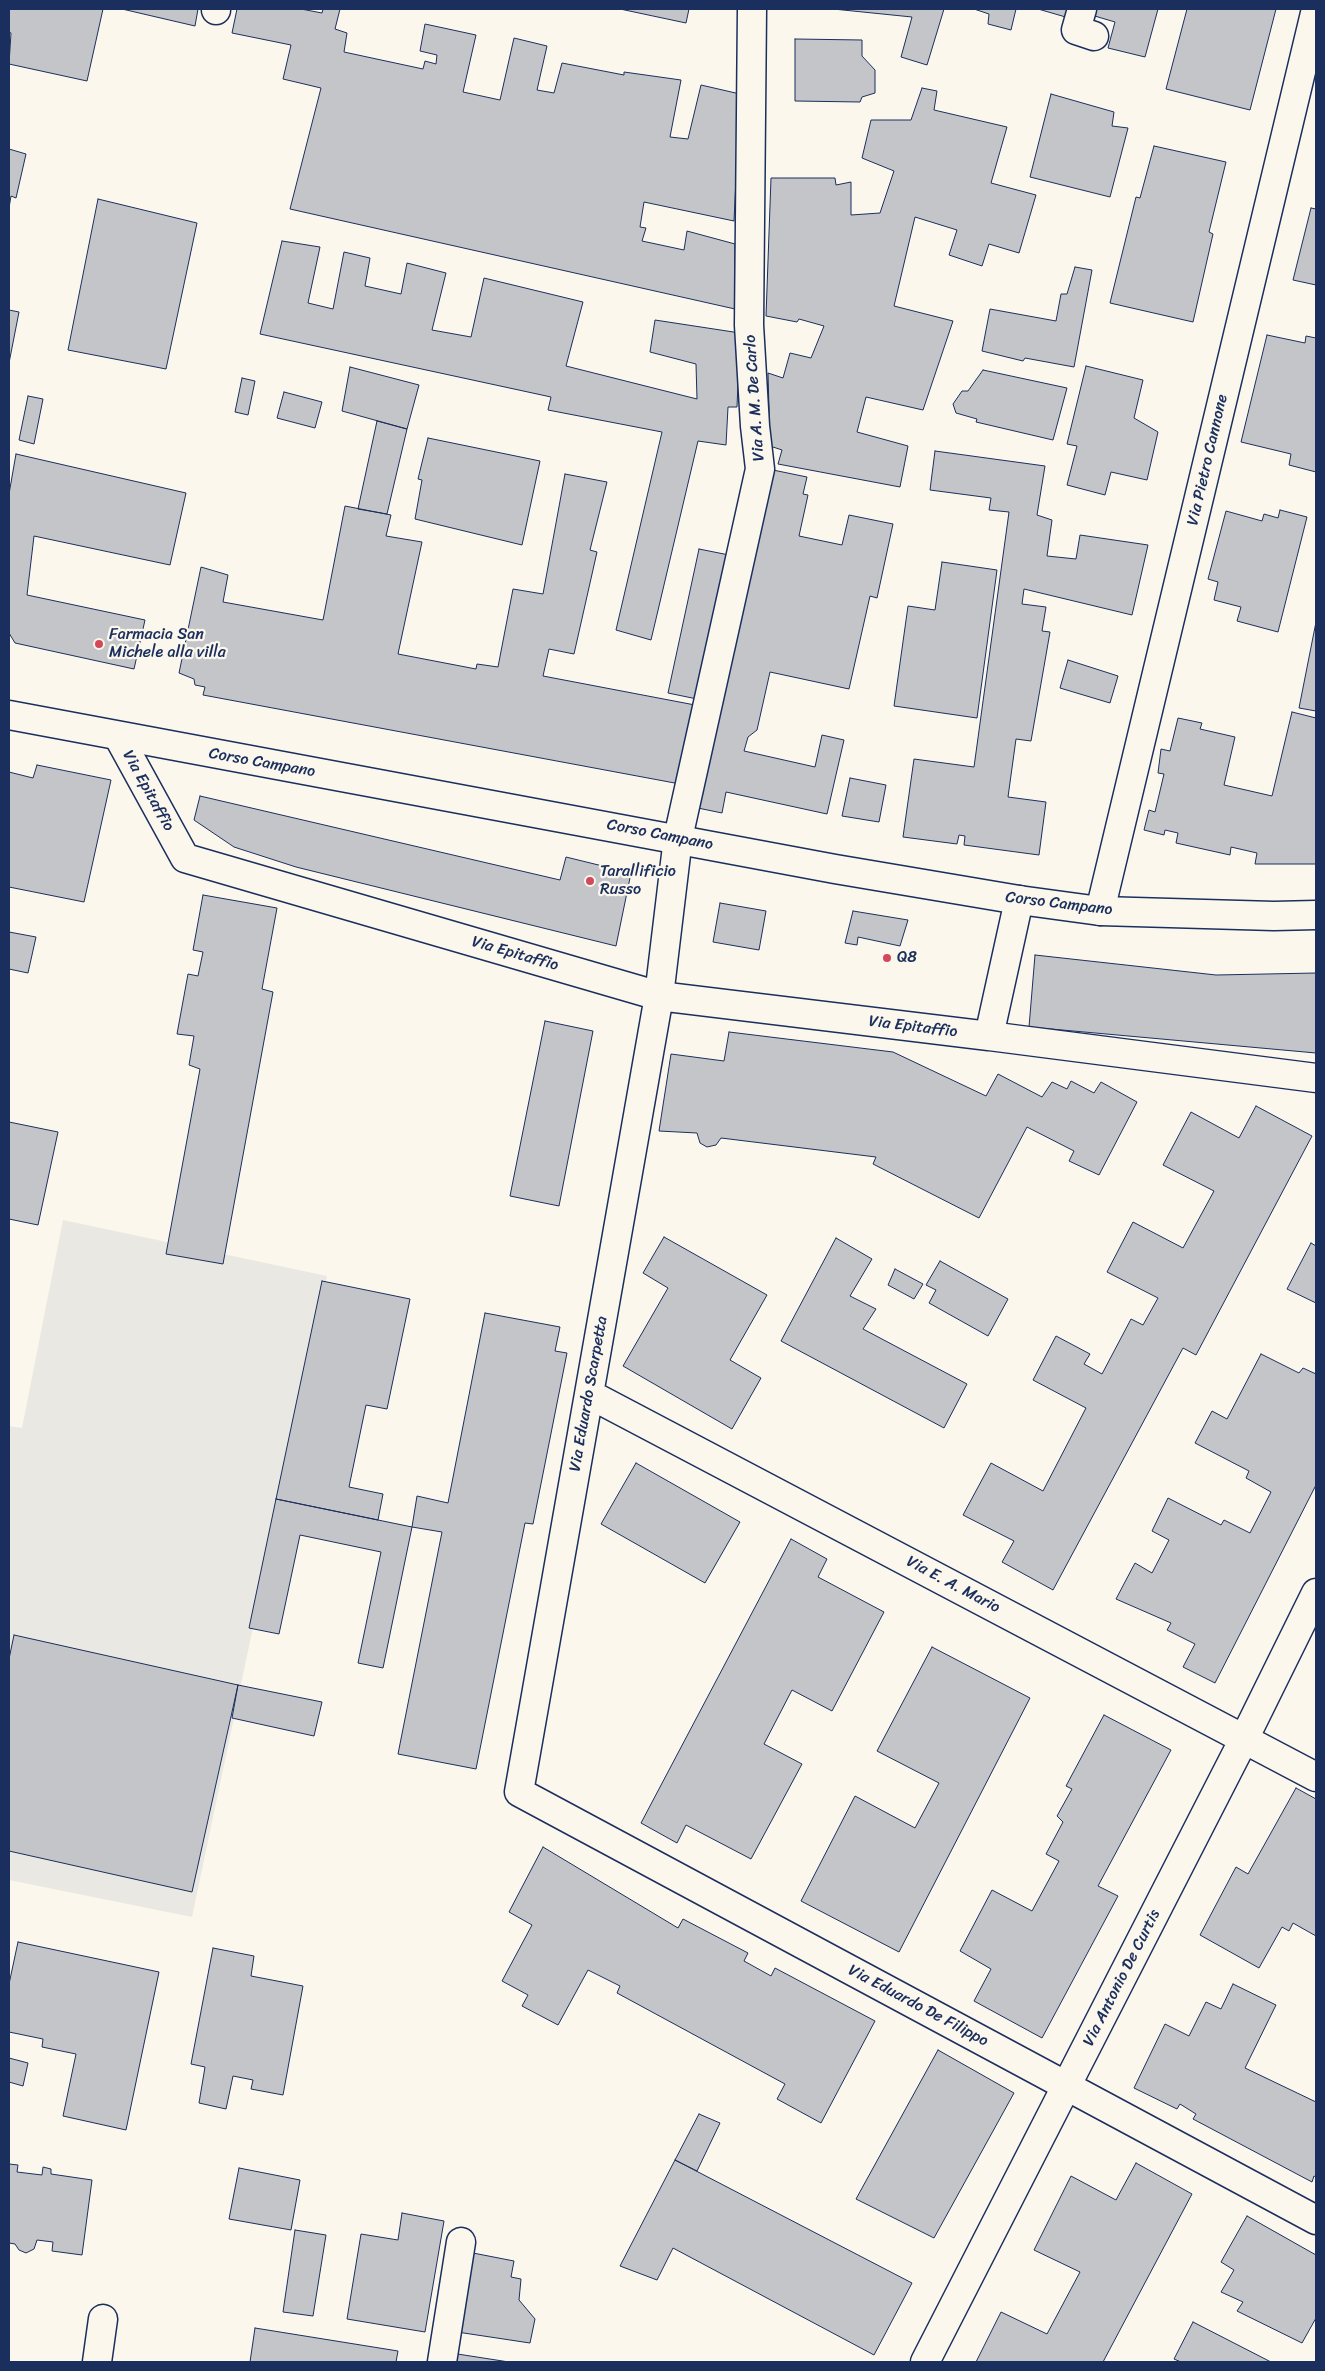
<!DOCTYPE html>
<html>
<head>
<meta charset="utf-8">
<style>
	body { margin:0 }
	#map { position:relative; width:1325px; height:2371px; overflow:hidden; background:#fbf7ec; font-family:Sriracha,sans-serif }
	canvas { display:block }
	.frame { position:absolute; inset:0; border:10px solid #1b2f5e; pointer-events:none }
</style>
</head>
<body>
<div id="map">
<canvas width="1325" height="2371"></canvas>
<div class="frame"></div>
</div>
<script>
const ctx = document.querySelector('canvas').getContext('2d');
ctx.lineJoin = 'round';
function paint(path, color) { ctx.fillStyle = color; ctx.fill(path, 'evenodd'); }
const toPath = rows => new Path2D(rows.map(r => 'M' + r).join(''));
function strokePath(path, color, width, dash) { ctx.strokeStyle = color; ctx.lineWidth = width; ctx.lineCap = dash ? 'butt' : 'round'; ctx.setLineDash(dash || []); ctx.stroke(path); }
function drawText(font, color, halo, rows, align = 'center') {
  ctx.font = font + ' Sriracha,sans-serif'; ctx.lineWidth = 4.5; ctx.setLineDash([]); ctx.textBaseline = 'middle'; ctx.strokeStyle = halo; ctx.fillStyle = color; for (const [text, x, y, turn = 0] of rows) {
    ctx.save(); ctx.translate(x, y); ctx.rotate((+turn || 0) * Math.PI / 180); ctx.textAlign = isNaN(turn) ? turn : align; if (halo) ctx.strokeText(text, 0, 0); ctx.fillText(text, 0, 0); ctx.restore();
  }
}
paint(toPath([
	[63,1220,327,1276,192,1917,9,1880,9,1426,22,1428]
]), '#eae8e2');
const building = toPath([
	[9,9,103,9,87,81,9,64,11,33,9,32,9,9],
	[122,9,198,9,195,26,122,9],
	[237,9,301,9,322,13,323,9,340,9,335,29,347,33,344,52,423,69,425,61,436,64,437,55,420,51,425,24,476,35,463,92,500,100,514,38,547,46,537,90,554,93,562,63,624,75,624,72,681,80,670,137,688,139,701,85,740,94,734,221,644,202,640,227,646,228,642,241,684,250,687,231,735,244,735,309,290,209,321,88,283,79,291,45,232,33,237,9],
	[620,9,689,9,686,23,620,9],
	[833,9,944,9,927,65,901,57,912,17,833,9],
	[974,9,1016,9,1011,30,988,24,989,14,974,9],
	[1038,9,1071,9,1069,18,1038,9],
	[1089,9,1158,9,1145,57,1108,48,1115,22,1088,14,1089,9],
	[1187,9,1276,9,1250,110,1166,89,1187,9],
	[795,39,862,40,862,56,875,70,875,93,862,97,860,102,795,101,795,39],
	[922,88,937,91,934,110,1007,127,991,183,1036,195,1019,253,989,244,982,266,949,255,957,230,915,217,894,306,953,321,923,410,866,397,857,432,908,446,900,487,778,464,782,450,770,446,768,373,783,378,790,353,811,358,824,326,799,319,797,322,766,316,771,178,835,178,836,185,851,182,851,215,880,213,894,171,862,158,871,120,911,120,922,88],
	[1051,94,1114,112,1112,126,1128,128,1110,197,1030,177,1051,94],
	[1154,146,1226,162,1209,232,1213,234,1193,322,1110,303,1136,197,1140,198,1154,146],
	[9,149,26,154,16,198,11,196,9,208,9,149],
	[98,199,197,223,166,369,68,350,98,199],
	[1311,208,1316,209,1316,285,1293,280,1311,208],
	[282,241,320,247,308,303,333,309,344,252,370,258,365,286,401,294,407,263,446,273,432,330,471,337,484,278,583,302,566,366,697,399,696,364,650,352,655,320,740,333,737,407,728,407,726,445,698,441,651,640,616,630,662,432,548,410,551,397,260,334,282,241],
	[1075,267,1092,270,1074,367,1025,358,1023,361,982,351,990,309,1056,321,1061,294,1067,294,1075,267],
	[9,310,19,312,9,363,9,310],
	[1267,335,1305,343,1306,336,1316,338,1316,472,1289,465,1291,454,1241,442,1267,335],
	[1086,366,1143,380,1134,418,1158,432,1147,480,1111,472,1105,495,1067,485,1077,446,1067,444,1086,366],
	[350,367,419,385,407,429,342,411,350,367],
	[983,370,1067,388,1053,440,976,422,977,419,956,413,953,404,962,391,968,391,983,370],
	[242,378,255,381,248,415,235,412,242,378],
	[284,392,322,402,315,428,277,418,284,392],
	[28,396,43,399,34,444,19,440,28,396],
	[377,421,407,429,387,514,358,509,377,421],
	[428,438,540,461,522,545,415,519,422,480,418,479,428,438],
	[935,451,1045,466,1037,515,1052,520,1047,556,1076,559,1080,535,1148,545,1132,615,1024,589,1022,604,1046,607,1042,631,1050,632,1031,741,1016,739,1008,797,1046,802,1039,855,964,845,965,836,959,835,957,844,903,837,914,759,974,767,1009,512,989,510,991,498,930,490,935,451],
	[16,454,186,493,170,565,34,536,27,595,145,620,134,669,15,643,9,633,9,494,16,454],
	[768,469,807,477,803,494,808,495,799,536,842,545,849,515,893,524,877,598,870,596,849,689,770,672,757,730,748,737,744,751,815,767,822,735,844,740,827,814,726,792,722,813,693,807,768,469],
	[565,474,607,482,590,550,597,552,574,654,549,649,543,676,695,705,680,784,203,695,205,687,195,685,194,679,179,673,201,567,228,575,223,602,323,620,345,506,391,515,386,536,422,542,398,654,476,669,477,664,498,667,513,589,543,594,565,474],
	[1280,510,1307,517,1278,632,1237,621,1241,607,1214,600,1218,582,1208,579,1226,511,1262,521,1264,514,1278,518,1280,510],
	[699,549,729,555,697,699,668,693,699,549],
	[942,562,997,570,977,718,894,706,908,606,935,610,942,562],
	[1316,622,1316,711,1299,708,1316,622],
	[1068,660,1118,676,1110,703,1060,688,1068,660],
	[1292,712,1316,718,1316,864,1255,864,1257,853,1231,847,1230,855,1176,843,1178,833,1165,830,1164,835,1144,830,1149,810,1155,812,1164,774,1158,773,1161,749,1170,751,1178,718,1202,723,1200,729,1235,737,1224,785,1272,796,1292,712],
	[37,765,111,780,84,902,9,887,9,772,33,778,37,765],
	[850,778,886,785,879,822,842,816,850,778],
	[200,796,560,880,566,857,631,873,616,946,296,867,234,847,194,820,200,796],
	[203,895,277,908,262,989,273,992,223,1264,166,1254,200,1069,189,1065,194,1036,177,1034,188,974,198,976,203,952,193,950,203,895],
	[720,903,766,911,759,950,713,942,720,903],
	[853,911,908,920,900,946,858,937,857,945,845,943,853,911],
	[9,932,36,937,28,973,9,969,9,932],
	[1035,955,1216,975,1316,973,1316,1053,1029,1027,1035,955],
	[545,1021,593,1031,559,1206,510,1196,545,1021],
	[729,1032,893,1052,986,1096,998,1074,1042,1097,1052,1082,1067,1089,1071,1081,1094,1093,1101,1082,1137,1102,1099,1175,1069,1161,1074,1151,1027,1127,979,1218,873,1164,876,1157,721,1138,716,1145,707,1147,700,1143,697,1133,659,1131,671,1054,724,1061,729,1032],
	[1256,1106,1312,1136,1196,1355,1183,1348,1053,1590,1002,1562,1014,1541,963,1515,991,1463,1043,1491,1086,1408,1033,1380,1056,1336,1090,1354,1084,1364,1102,1374,1131,1319,1143,1325,1158,1298,1107,1272,1133,1222,1183,1248,1214,1191,1163,1165,1191,1112,1239,1138,1256,1106],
	[9,1122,58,1132,38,1225,9,1219,9,1122],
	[664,1237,767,1295,730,1360,761,1378,732,1429,623,1366,668,1288,643,1273,664,1237],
	[836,1238,872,1259,850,1296,876,1309,863,1329,967,1384,944,1428,781,1341,836,1238],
	[1311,1243,1316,1246,1316,1303,1287,1289,1311,1243],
	[940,1261,1008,1299,988,1336,929,1303,936,1290,926,1285,940,1261],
	[895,1269,923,1284,914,1299,888,1285,895,1269],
	[322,1281,410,1299,387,1409,366,1405,349,1487,383,1494,378,1520,276,1499,322,1281],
	[485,1313,560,1327,555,1351,567,1353,533,1524,525,1523,476,1769,398,1754,442,1532,412,1527,417,1496,448,1503,485,1313],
	[1261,1354,1299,1373,1303,1368,1316,1374,1316,1485,1215,1683,1183,1667,1195,1644,1167,1630,1171,1623,1116,1599,1135,1563,1152,1573,1169,1540,1152,1531,1168,1498,1221,1525,1224,1520,1250,1533,1271,1492,1246,1478,1249,1471,1195,1443,1212,1411,1227,1419,1261,1354],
	[636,1463,740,1522,705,1583,601,1524,636,1463],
	[276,1499,412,1527,383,1668,358,1663,381,1552,300,1535,279,1634,249,1628,276,1499],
	[791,1539,827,1559,818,1577,884,1612,832,1711,792,1690,764,1744,802,1764,751,1859,686,1825,677,1843,641,1823,791,1539],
	[14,1635,238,1685,192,1892,9,1851,9,1659,14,1635],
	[932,1647,1030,1698,899,1952,801,1901,855,1796,915,1828,939,1783,877,1751,932,1647],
	[238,1685,322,1702,314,1736,232,1718,238,1685],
	[1104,1715,1171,1750,1098,1886,1118,1896,1042,2038,974,2001,991,1969,960,1951,992,1890,1032,1911,1059,1861,1046,1854,1063,1822,1057,1816,1072,1789,1066,1786,1104,1715],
	[1296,1788,1316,1799,1316,1936,1293,1923,1289,1931,1282,1927,1259,1968,1200,1935,1236,1867,1248,1874,1296,1788],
	[543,1847,678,1928,683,1919,748,1953,744,1961,771,1976,775,1968,875,2021,821,2123,777,2099,785,2084,617,1993,620,1986,588,1970,558,2025,522,2006,528,1995,502,1981,532,1925,509,1912,543,1847],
	[18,1942,159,1972,126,2130,63,2116,76,2054,42,2047,43,2039,9,2032,9,1984,18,1942],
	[213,1948,254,1956,251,1976,303,1986,283,2095,251,2089,253,2080,233,2076,226,2109,199,2103,205,2067,191,2064,213,1948],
	[1233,1984,1276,2005,1245,2068,1316,2102,1316,2177,1314,2176,1312,2182,1193,2119,1196,2114,1180,2104,1177,2109,1134,2088,1165,2024,1189,2036,1206,2002,1221,2009,1233,1984],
	[938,2050,1014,2093,934,2238,856,2199,938,2050],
	[9,2058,28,2063,23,2086,9,2082,9,2058],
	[699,2114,720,2123,697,2171,675,2160,699,2114],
	[675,2160,912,2283,874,2355,673,2248,657,2280,620,2266,675,2160],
	[1136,2163,1192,2194,1103,2362,976,2362,1001,2312,1047,2334,1080,2272,1034,2250,1071,2176,1116,2200,1136,2163],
	[9,2164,18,2165,17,2172,42,2175,43,2167,51,2169,51,2174,92,2180,82,2255,52,2251,53,2242,37,2240,34,2249,26,2253,19,2250,15,2244,9,2243,9,2164],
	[239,2168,300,2180,291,2230,229,2219,239,2168],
	[402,2213,444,2221,425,2332,347,2319,361,2234,398,2240,402,2213],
	[1247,2216,1316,2255,1316,2318,1302,2343,1237,2311,1243,2302,1221,2292,1234,2270,1221,2262,1247,2216],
	[295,2230,326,2235,313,2316,283,2312,295,2230],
	[473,2253,514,2261,511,2277,521,2279,519,2300,535,2319,530,2343,457,2332,473,2253],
	[1193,2322,1271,2362,1181,2362,1174,2359,1193,2322],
	[255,2328,398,2351,396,2362,250,2362,255,2328],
	[451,2353,509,2362,450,2362,451,2353]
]);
paint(building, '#c3c5c9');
strokePath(building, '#1b2f5e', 1);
const minor = toPath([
	[752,9,749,325,755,426,760,469,678,838,659,996,519,1792,1316,2220],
	[1082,9,1076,30,1094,36],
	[216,10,216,9],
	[118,736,185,858,659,996,989,1036],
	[1019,900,989,1036,1316,1078],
	[1100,911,1316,9],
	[589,1394,1316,1777],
	[97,2362,103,2319],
	[442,2362,461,2242],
	[925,2362,1244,1739,1316,1593]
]);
const major = toPath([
	[9,715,835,869,1019,900,1100,911,1274,916,1316,915]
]);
strokePath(minor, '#1b2f5e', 31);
strokePath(major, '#1b2f5e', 31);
strokePath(minor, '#fbf7ec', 28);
strokePath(major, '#fbf7ec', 28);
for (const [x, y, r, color] of [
	[99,644,5,"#d1495b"],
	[590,881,5,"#d1495b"],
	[887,958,5,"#d1495b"]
]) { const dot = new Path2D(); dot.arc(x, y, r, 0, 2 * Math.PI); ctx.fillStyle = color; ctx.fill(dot); strokePath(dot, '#fbf7ec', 2); }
drawText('16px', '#1b2f5e', '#fbf7ec', [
	["Via A. M. De Carlo",755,398,-94],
	["Via Pietro Cannone",1208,460,-77],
	["Corso Campano",262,763,10],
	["Via Epitaffio",148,791,61],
	["Corso Campano",660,835,11],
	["Corso Campano",1059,904,7],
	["Via Epitaffio",515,954,16],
	["Via Epitaffio",913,1027,7],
	["Via Eduardo Scarpetta",589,1394,-80],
	["Via E. A. Mario",953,1585,28],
	["Via Antonio De Curtis",1122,1978,-63],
	["Via Eduardo De Filippo",918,2006,28]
]);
drawText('16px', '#1b2f5e', '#fbf7ec', [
	["Farmacia San",109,635],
	["Michele alla villa",109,653],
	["Tarallificio",600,872],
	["Russo",600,890],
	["Q8",897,958]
], 'left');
</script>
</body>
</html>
